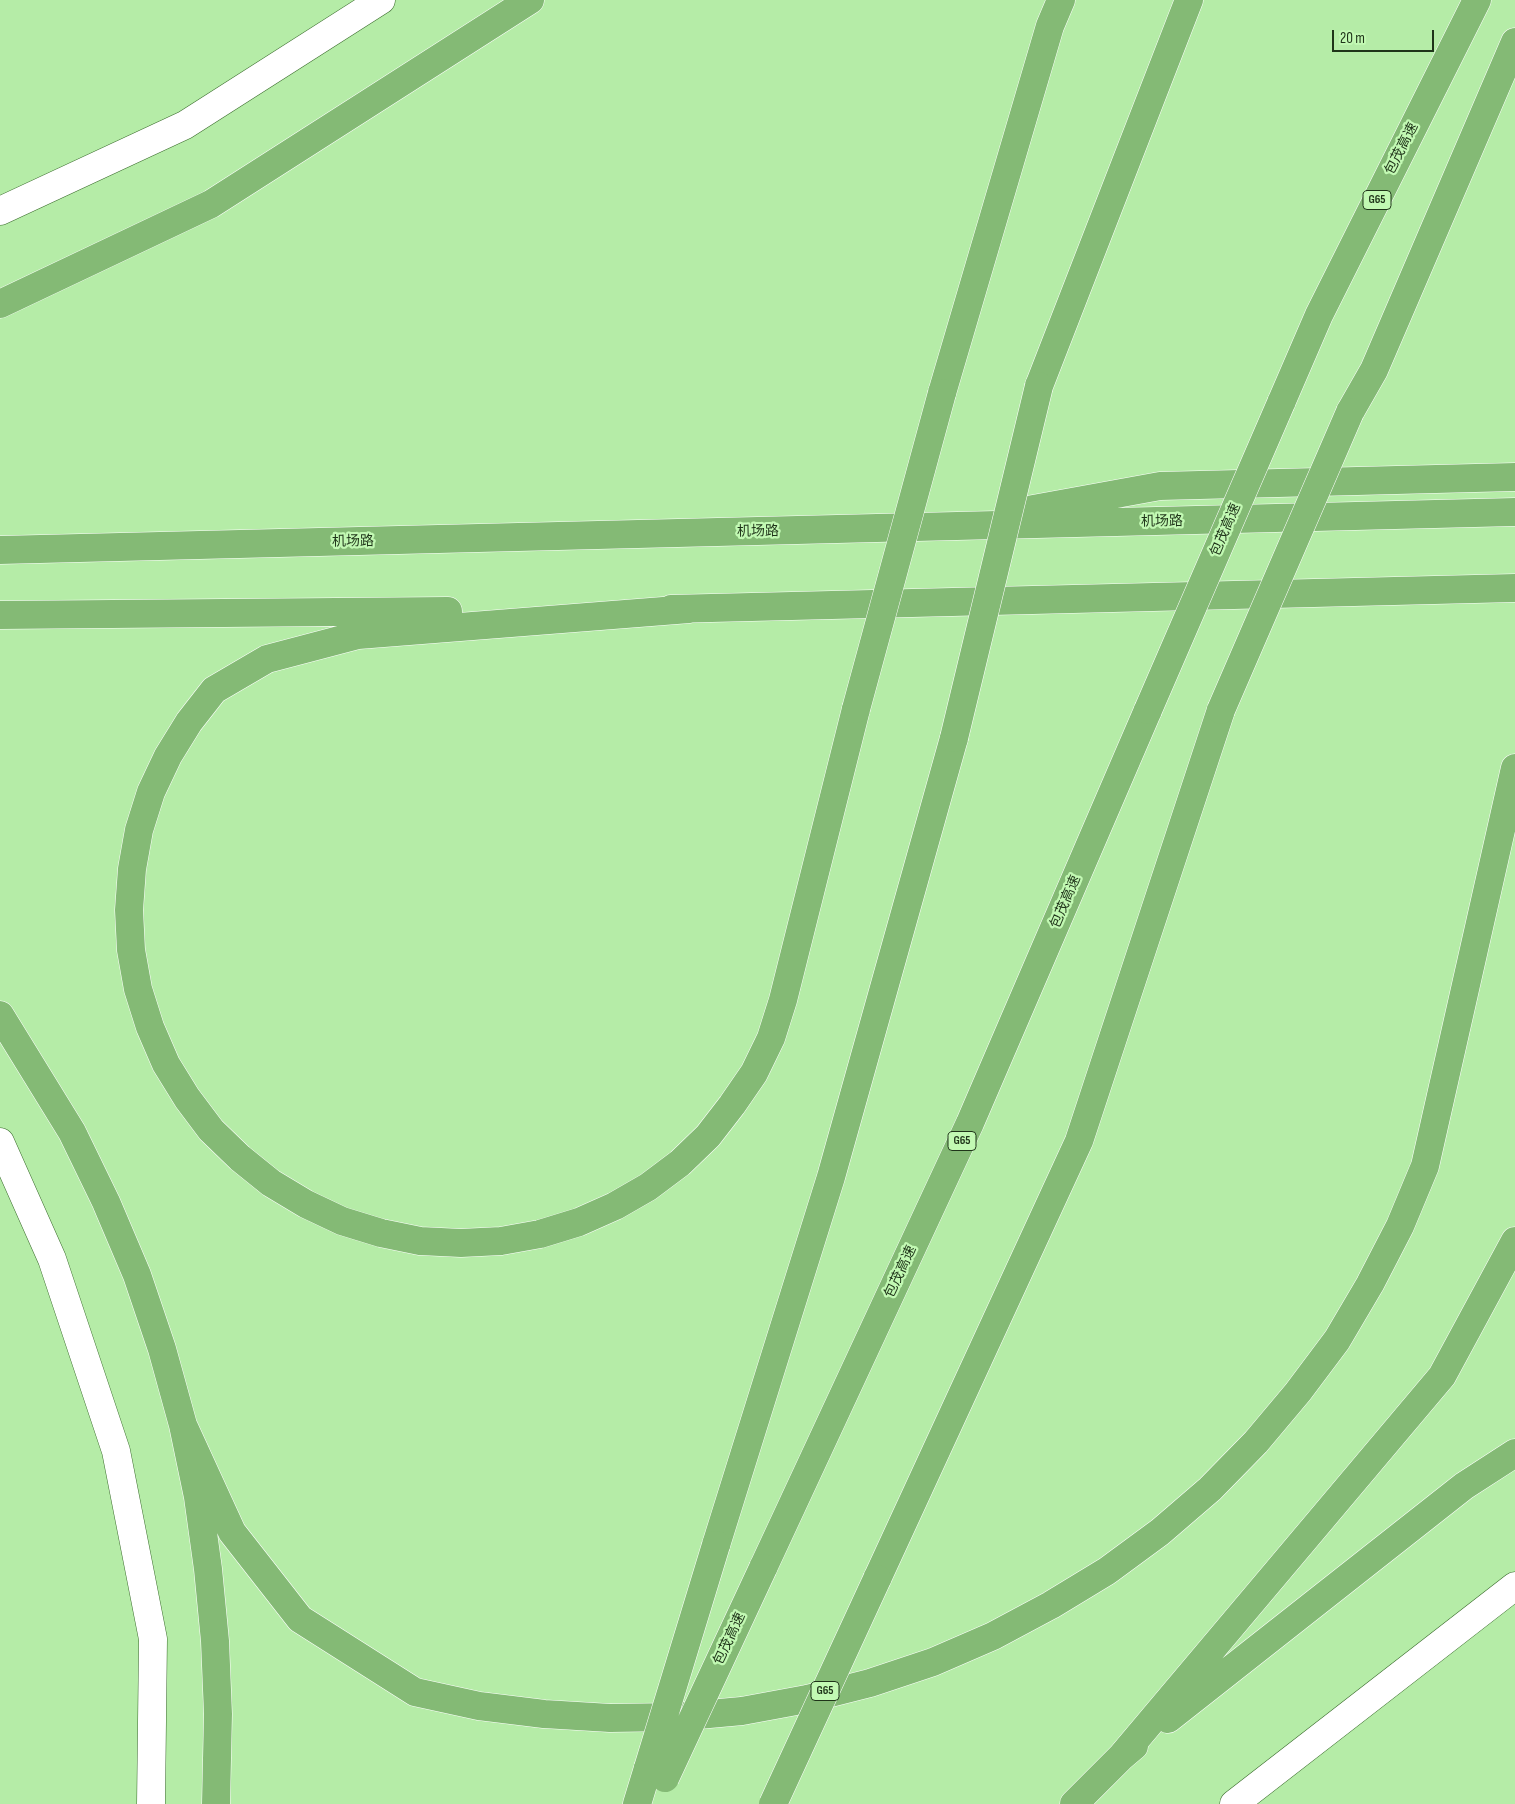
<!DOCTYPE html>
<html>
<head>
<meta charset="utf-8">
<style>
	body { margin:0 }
	#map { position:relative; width:1515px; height:1804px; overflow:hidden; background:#b5eca7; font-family:"Sofia Sans Condensed",sans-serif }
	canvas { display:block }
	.scale { position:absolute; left:1332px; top:30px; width:102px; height:22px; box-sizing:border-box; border:2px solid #1f3419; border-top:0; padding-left:6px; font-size:15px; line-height:18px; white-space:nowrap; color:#1f3419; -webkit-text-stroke:4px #c2f9b3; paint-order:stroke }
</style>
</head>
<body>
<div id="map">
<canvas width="1515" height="1804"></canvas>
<div class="scale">20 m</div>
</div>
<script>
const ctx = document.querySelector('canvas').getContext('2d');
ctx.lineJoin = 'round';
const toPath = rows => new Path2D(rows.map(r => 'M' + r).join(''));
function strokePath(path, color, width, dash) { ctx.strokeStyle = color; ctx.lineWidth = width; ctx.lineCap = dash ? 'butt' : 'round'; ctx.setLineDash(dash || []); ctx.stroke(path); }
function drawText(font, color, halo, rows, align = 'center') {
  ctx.font = font + ' "Sofia Sans Condensed","Noto Sans SC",sans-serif'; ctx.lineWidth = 4.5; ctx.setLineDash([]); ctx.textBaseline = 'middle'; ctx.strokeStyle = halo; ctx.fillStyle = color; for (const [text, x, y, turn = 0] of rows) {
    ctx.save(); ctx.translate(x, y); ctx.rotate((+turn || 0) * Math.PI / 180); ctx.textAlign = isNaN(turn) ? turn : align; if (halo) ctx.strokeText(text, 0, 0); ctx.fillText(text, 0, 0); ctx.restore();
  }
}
const minor = toPath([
	[0,211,185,125,381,0],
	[0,1142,52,1259,116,1451,153,1639,151,1804],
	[1234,1804,1515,1586]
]);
const motorway = toPath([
	[0,304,211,204,530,0],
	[1039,386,1189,0],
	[942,393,1050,26,1061,0],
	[1281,403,1319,315,1477,0],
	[1350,412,1374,370,1515,42],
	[1017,512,1160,486,1515,477],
	[0,550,1515,512],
	[671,609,1515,588],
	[689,609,358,635,267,659,214,690,189,722,168,756,151,792,139,830,132,869,129,910,131,950,138,989,150,1027,166,1064,187,1098,211,1130,240,1158,271,1183,306,1204,342,1221,381,1233,420,1241,461,1243,501,1241,540,1234,579,1222,615,1206,648,1187,680,1163,708,1136,732,1105,754,1073,771,1038,783,1000,856,709],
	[0,615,448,611],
	[0,1015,72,1132,106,1202,137,1275,162,1349,183,1425,198,1497,208,1569,215,1641,218,1714,216,1804],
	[183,1425,232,1532,300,1619,415,1692,479,1706,544,1714,610,1718,676,1717,742,1711,807,1699,870,1683,933,1662,993,1636,1051,1605,1107,1571,1160,1532,1210,1489,1256,1442,1298,1392,1337,1340,1370,1284,1400,1226,1425,1166,1515,768],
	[716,1545,831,1177,954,738],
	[763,1568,970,1123,1148,710],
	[877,1579,1079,1141,1221,710],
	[1168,1719,1464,1486,1515,1453],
	[1121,1757,1442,1376,1515,1241],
	[637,1804,648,1768],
	[1074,1804,1121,1757,1134,1746]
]);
strokePath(minor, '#396a2b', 29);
strokePath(motorway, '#fff', 29);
strokePath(minor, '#fff', 28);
strokePath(motorway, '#84ba75', 28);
const motorwayBridge = toPath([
	[856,709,942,393],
	[1148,710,1281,403],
	[1221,710,1350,412],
	[954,738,1039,386],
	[648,1768,716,1545],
	[665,1778,763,1568],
	[773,1804,877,1579]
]);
strokePath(motorwayBridge, '#fff', 29, []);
strokePath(motorwayBridge, '#84ba75', 28);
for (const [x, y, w] of [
	[1377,200,28],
	[962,1141,28],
	[825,1691,28]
]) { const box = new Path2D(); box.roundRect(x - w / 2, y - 9.5, w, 19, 4); ctx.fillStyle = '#c2f9b3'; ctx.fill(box); strokePath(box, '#1f3419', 1); }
drawText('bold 12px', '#1f3419', null, [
	["G65",1377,200],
	["G65",962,1141],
	["G65",825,1691]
]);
drawText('14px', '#1f3419', '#c2f9b3', [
	["包茂高速",1402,149,-63],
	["机场路",1162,522,-1],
	["包茂高速",1226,530,-67],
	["机场路",758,532,-1],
	["机场路",353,542,-1],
	["包茂高速",1066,902,-67],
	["包茂高速",901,1272,-65],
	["包茂高速",730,1639,-65]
]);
</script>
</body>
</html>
